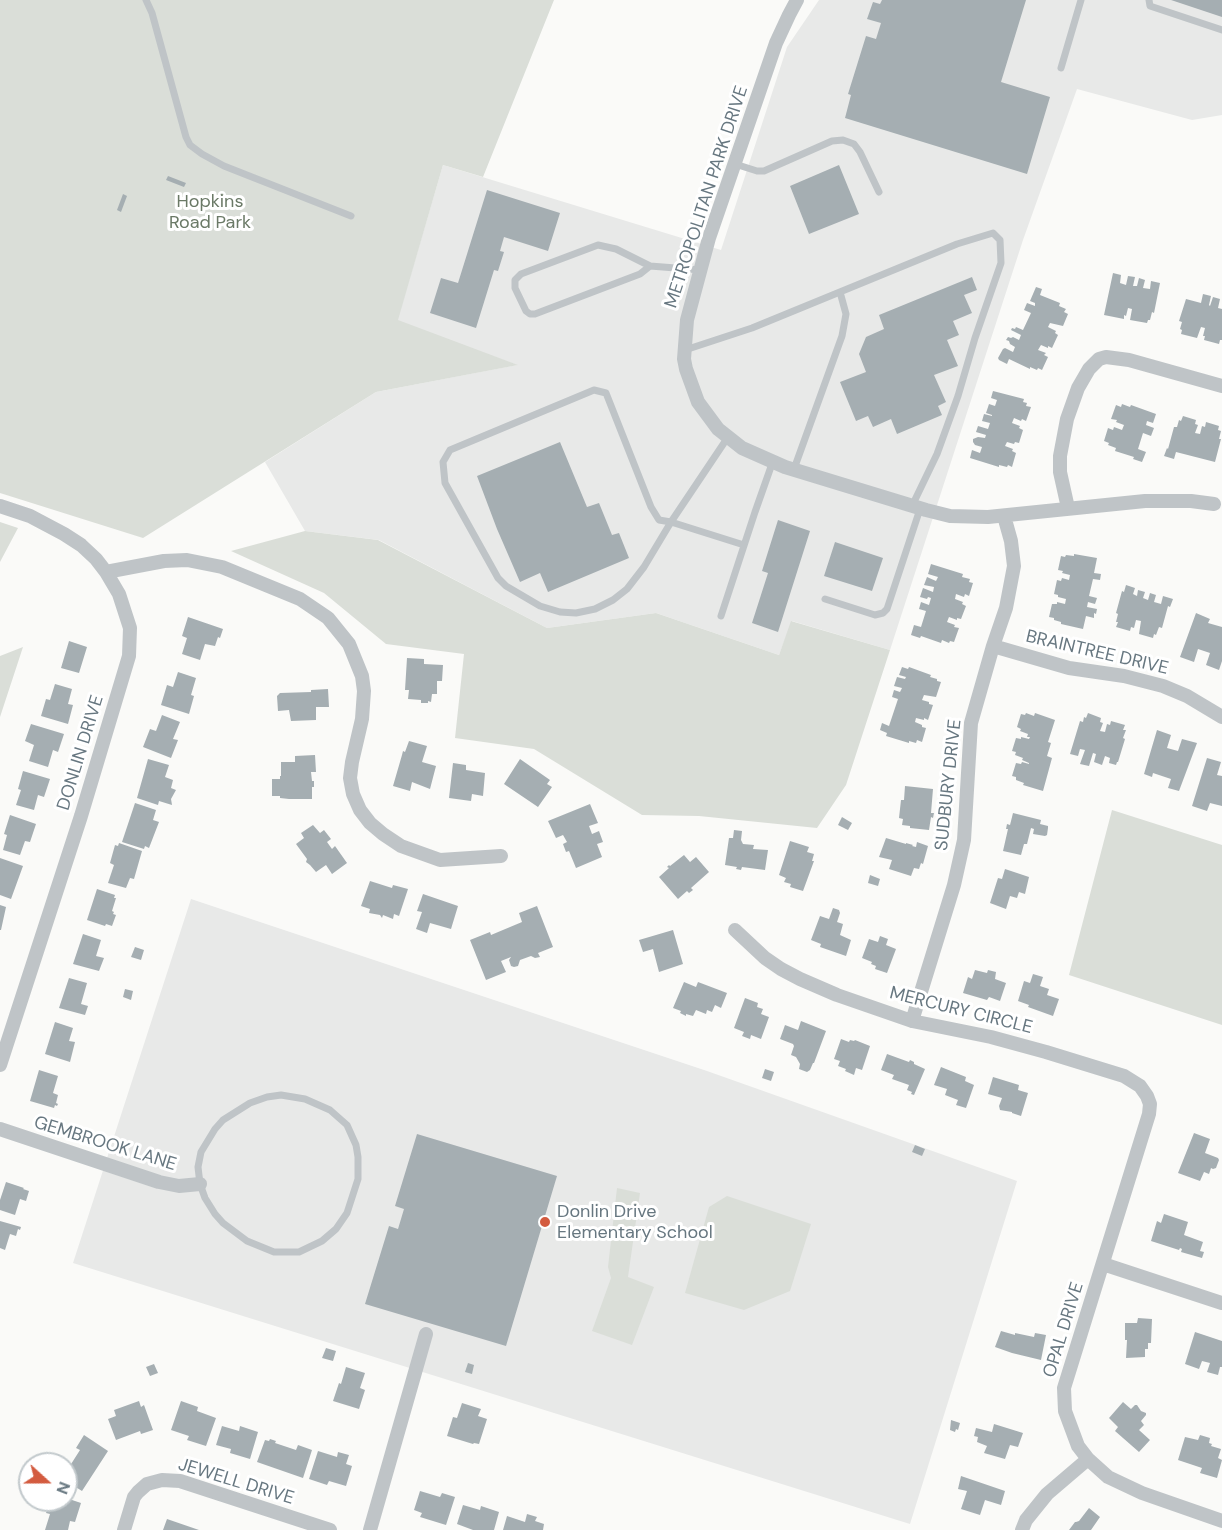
<!DOCTYPE html>
<html>
<head>
<meta charset="utf-8">
<style>
	body { margin:0 }
	#map { position:relative; width:1222px; height:1530px; overflow:hidden; background:#fafaf8; font-family:"DM Sans",sans-serif }
	canvas { display:block }
	.north { position:absolute; left:18px; top:1452px; width:60px; height:60px; box-sizing:border-box; background:#fff; border:2px solid #c2c9cc; border-radius:50%; rotate:111deg; font-size:16px; font-weight:700; line-height:24px; text-align:center; color:#677780 }
	.north::after { content:''; display:block; margin:auto; width:21px; height:27px; background:#d35b3f; clip-path:polygon(50% 0,100% 100%,50% 72%,0 100%) }
</style>
</head>
<body>
<div id="map">
<canvas width="1222" height="1530"></canvas>
<div class="north">N</div>
</div>
<script>
const ctx = document.querySelector('canvas').getContext('2d');
ctx.lineJoin = 'round';
function paint(path, color) { ctx.fillStyle = color; ctx.fill(path, 'evenodd'); }
const toPath = rows => new Path2D(rows.map(r => 'M' + r).join(''));
function strokePath(path, color, width, dash) { ctx.strokeStyle = color; ctx.lineWidth = width; ctx.lineCap = dash ? 'butt' : 'round'; ctx.setLineDash(dash || []); ctx.stroke(path); }
function drawText(font, color, halo, rows, align = 'center') {
  ctx.font = font + ' "DM Sans",sans-serif'; ctx.lineWidth = 6; ctx.setLineDash([]); ctx.textBaseline = 'middle'; ctx.strokeStyle = halo; ctx.fillStyle = color; for (const [text, x, y, turn = 0] of rows) {
    ctx.save(); ctx.translate(x, y); ctx.rotate((+turn || 0) * Math.PI / 180); ctx.textAlign = isNaN(turn) ? turn : align; if (halo) ctx.strokeText(text, 0, 0); ctx.fillText(text, 0, 0); ctx.restore();
  }
}
paint(toPath([
	[819,0,1222,0,1222,115,1192,120,1077,89,1023,240,890,650,792,621,779,655,656,613,547,628,379,540,305,531,265,462,376,392,517,365,397,321,443,165,721,250,787,47],
	[191,899,707,1071,1017,1181,910,1524,73,1263]
]), '#e8e9e8');
paint(toPath([
	[0,0,554,0,483,177,443,165,398,320,518,365,376,392,143,538,0,493],
	[0,522,18,528,0,562],
	[305,531,378,540,547,628,656,613,779,655,791,621,890,650,846,785,817,828,699,816,642,815,534,749,455,738,464,654,386,644,324,593,231,551],
	[23,647,0,717,0,656],
	[1112,810,1222,845,1222,1025,1069,975],
	[617,1188,640,1193,628,1277,654,1287,632,1345,592,1331,611,1278,608,1267],
	[727,1196,811,1224,790,1291,744,1310,685,1293,709,1207]
]), '#daded8');
paint(toPath([
	[882,0,1026,0,1001,82,1050,97,1027,174,845,118,851,95,848,94,866,36,876,39,881,23,867,19,873,2,880,4],
	[1171,0,1222,0,1222,17],
	[839,165,859,214,809,234,790,186],
	[168,176,186,183,184,187,166,180],
	[487,190,560,213,548,251,504,237,500,251,504,252,498,271,494,270,476,328,430,313,441,278,458,283],
	[123,194,127,196,121,212,117,210],
	[1113,273,1121,275,1120,283,1126,285,1128,276,1135,277,1133,286,1137,286,1139,278,1145,280,1143,288,1150,289,1151,281,1160,283,1154,313,1152,312,1150,320,1148,320,1147,323,1130,320,1132,309,1128,308,1126,316,1124,315,1124,319,1104,315],
	[972,277,977,290,964,295,972,313,953,321,959,335,947,340,958,366,934,375,946,402,938,406,942,415,897,434,891,419,873,427,868,416,856,421,840,382,866,372,859,354,866,337,884,329,879,315],
	[1036,287,1042,289,1040,295,1060,303,1059,306,1066,309,1064,312,1068,314,1063,326,1050,323,1048,327,1056,331,1055,333,1058,335,1052,348,1048,346,1048,348,1041,345,1038,350,1046,353,1044,355,1048,357,1042,370,1038,368,1037,370,1030,367,1030,369,1009,359,1007,364,999,360,998,358,1003,349,1005,348,1013,352,1015,347,1010,344,1009,341,1006,340,1008,337,1011,338,1013,337,1019,340,1021,335,1011,330,1012,328,1015,329,1016,327,1023,330,1031,313,1024,310,1027,303,1035,306,1035,303,1030,301],
	[1203,294,1211,296,1209,305,1210,306,1213,297,1220,299,1218,308,1222,309,1222,340,1220,340,1219,344,1204,340,1205,336,1203,336,1205,328,1201,327,1197,338,1181,334,1182,330,1180,329,1182,322,1179,321,1186,299,1201,303],
	[993,391,1024,399,1023,402,1027,403,1026,406,1031,407,1026,421,1022,419,1021,421,1014,418,1012,423,1020,426,1019,428,1023,430,1019,443,1015,442,1014,444,1007,442,1005,446,1013,449,1012,451,1016,453,1012,467,1008,465,1007,467,999,465,999,467,970,458,972,450,980,453,982,447,975,445,973,442,973,439,978,437,985,438,986,435,976,432,978,426,988,429,990,423,982,421,984,414,992,416,992,415,986,413,989,404,995,406,997,400,991,398],
	[1122,404,1130,407,1131,405,1156,414,1153,423,1147,421,1146,425,1154,428,1151,436,1143,433,1138,449,1146,452,1142,462,1133,459,1134,457,1115,451,1116,448,1108,445,1109,443,1104,441,1108,428,1113,430,1114,427,1122,430,1124,425,1116,422,1117,420,1111,419,1116,405,1121,407],
	[1183,416,1196,420,1195,424,1198,425,1195,433,1200,434,1202,426,1205,427,1206,422,1219,426,1218,430,1221,431,1219,439,1221,439,1215,462,1176,452,1174,459,1164,456,1167,448,1168,449,1174,427,1177,427,1179,420,1181,421],
	[560,442,587,507,599,503,612,535,619,533,629,558,548,592,540,573,520,582,497,529,477,476],
	[778,520,810,531,778,632,752,623,768,573,762,571],
	[835,542,883,558,872,591,824,576],
	[1074,554,1097,558,1094,573,1101,574,1100,580,1093,579,1089,596,1097,598,1095,604,1088,602,1087,607,1097,609,1096,614,1094,613,1094,618,1086,616,1083,629,1061,624,1061,622,1054,620,1054,618,1049,617,1052,604,1057,604,1057,602,1065,604,1066,599,1058,597,1058,595,1054,594,1057,580,1061,581,1062,578,1069,580,1070,575,1062,573,1063,571,1058,570,1061,556,1065,557,1066,555,1074,556],
	[931,564,963,574,962,577,970,579,969,582,973,583,969,596,965,594,964,597,956,594,955,599,963,602,962,604,966,606,961,619,957,618,957,620,949,617,947,622,955,625,954,627,959,628,954,642,950,641,949,643,942,640,941,643,921,636,920,638,911,635,914,625,921,627,926,611,919,609,921,602,929,605,931,598,928,597,927,599,920,597,923,588,933,592,934,587,924,585,927,577,936,581,938,577,928,574],
	[1126,585,1135,588,1133,594,1137,596,1138,590,1145,592,1143,598,1148,600,1150,593,1156,595,1154,602,1161,604,1163,596,1173,599,1170,607,1168,606,1162,628,1159,627,1156,635,1154,634,1153,638,1139,634,1141,621,1136,620,1134,628,1131,627,1130,631,1116,627,1118,622,1116,622,1118,614,1116,613,1122,591,1124,592],
	[1196,613,1210,619,1208,623,1222,627,1222,661,1219,670,1206,665,1210,653,1198,649,1194,662,1180,657],
	[188,617,223,629,220,638,218,637,215,646,205,644,200,660,182,654,187,638,182,636],
	[69,641,87,647,79,673,61,668],
	[407,658,424,659,424,664,443,665,442,681,437,681,437,694,432,694,431,702,428,701,428,703,421,703,421,700,408,699,409,690,405,690],
	[902,667,908,669,909,667,931,675,930,677,937,679,937,681,941,682,936,697,924,695,922,700,929,702,929,704,933,705,928,720,924,718,924,720,916,718,915,722,922,725,922,727,926,728,922,742,917,740,916,743,909,741,909,743,886,736,887,733,880,730,882,723,889,726,898,699,892,697,894,690,900,692,902,688,894,686,897,677,905,679,906,677,899,675],
	[178,672,196,678,191,695,194,696,189,714,161,705,167,685,173,687],
	[55,684,72,689,68,704,73,705,68,724,41,716,46,699,50,700],
	[328,689,329,707,316,707,316,720,291,721,289,710,278,711,277,696,280,693,311,692,311,690],
	[1026,713,1034,716,1035,713,1055,720,1048,742,1051,743,1047,756,1052,758,1043,791,1023,785,1024,783,1016,780,1016,777,1012,776,1016,763,1021,764,1022,762,1029,764,1029,763,1022,760,1023,758,1015,755,1016,752,1012,751,1016,738,1021,739,1021,737,1029,739,1030,737,1027,737,1028,734,1020,731,1021,729,1017,727,1021,714,1025,715],
	[1088,713,1101,718,1100,722,1103,723,1100,731,1105,732,1107,724,1110,725,1111,721,1125,725,1123,730,1126,730,1123,738,1125,739,1118,762,1117,762,1116,765,1109,763,1110,758,1105,756,1102,765,1094,762,1096,754,1093,753,1089,766,1080,764,1085,750,1080,749,1078,756,1070,754,1080,721,1083,722,1084,717,1086,718],
	[162,715,180,722,173,739,178,740,171,758,143,747,150,729,156,731],
	[31,724,64,734,58,752,53,750,48,767,29,761,34,745,25,741],
	[1157,730,1171,735,1167,748,1178,751,1182,739,1197,743,1179,791,1168,788,1171,779,1153,773,1152,777,1144,774],
	[409,741,427,746,422,762,436,766,430,789,412,782,410,791,393,786,402,755,403,751,405,752],
	[315,755,316,772,311,772,312,781,314,781,314,787,312,787,312,799,289,799,280,798,280,796,272,796,272,779,280,779,280,776,281,776,281,762,295,762,295,756],
	[1207,758,1221,762,1217,775,1222,776,1222,806,1210,803,1207,811,1192,806],
	[148,759,169,765,165,777,173,780,171,788,176,790,171,799,172,805,159,801,158,805,137,798],
	[520,759,550,780,547,784,552,787,538,807,504,784],
	[453,763,466,765,466,770,485,773,483,796,472,794,471,801,449,798],
	[23,771,50,779,44,797,38,795,34,810,16,805,21,790,18,789],
	[905,786,933,789,931,813,934,813,933,818,931,817,929,830,910,828,910,826,902,825,903,819,899,818,901,800,904,800],
	[135,803,156,810,153,820,159,822,149,848,145,846,144,849,122,842],
	[590,804,598,823,589,826,592,834,599,831,603,842,597,844,602,857,576,868,569,851,566,852,563,844,567,842,563,835,556,838,548,821],
	[1013,813,1041,820,1040,824,1048,826,1048,828,1047,835,1045,836,1033,834,1034,829,1031,828,1027,844,1024,844,1021,855,1003,851,1008,829,1006,829,1007,824,1010,825],
	[10,815,36,824,30,842,25,841,20,855,3,850,7,835,4,834],
	[842,817,852,823,848,830,838,825],
	[313,825,320,833,324,830,331,839,327,842,332,849,335,846,347,863,332,874,326,865,316,872,310,865,306,862,307,859,296,844,304,838,301,833],
	[734,830,742,831,741,840,743,844,754,845,753,849,768,850,765,870,742,867,741,870,736,869,737,867,725,865,729,838,733,838],
	[886,838,906,844,906,843,913,845,912,846,916,847,917,842,928,846,923,864,921,863,919,869,914,868,911,876,889,869,892,860,879,857],
	[790,841,809,847,807,852,814,854,812,861,814,861,803,891,790,887,791,884,784,882,786,878,779,875],
	[119,843,142,851,134,879,130,878,126,888,108,883,114,865,110,863,115,845,118,846],
	[684,855,690,862,696,857,709,872,691,888,693,890,689,893,687,891,678,899,659,877,669,868,667,867,669,865,670,866],
	[0,858,23,866,11,899,0,895],
	[1005,869,1029,877,1025,894,1019,892,1017,898,1010,896,1006,909,990,903,998,878,1002,879],
	[870,875,880,879,878,886,868,883],
	[370,881,392,888,393,885,408,889,399,916,394,914,393,919,383,915,382,918,380,915,369,913,370,909,361,906],
	[97,889,115,895,114,898,116,898,112,911,114,912,113,914,116,915,112,926,106,924,105,926,87,920],
	[423,894,458,906,451,929,430,923,427,933,416,929,422,912,417,911],
	[0,905,6,907,1,930,0,930],
	[537,906,553,947,538,953,540,957,535,958,531,956,520,960,518,966,514,967,511,966,509,960,511,957,501,961,506,972,486,980,470,940,490,932,491,935,522,922,519,913],
	[833,908,839,910,840,913,837,922,843,924,840,935,851,940,846,956,820,947,821,944,811,940,820,916,829,919],
	[673,930,683,964,659,972,653,949,643,952,639,940],
	[83,934,101,940,96,956,104,958,99,971,73,964],
	[880,936,888,939,886,945,896,949,887,973,875,969,876,966,871,964,872,962,862,958,869,939,878,942],
	[135,947,144,950,141,960,131,957],
	[975,970,987,973,988,970,996,972,995,979,1006,983,1000,1001,989,997,987,1000,963,993,968,977,972,979],
	[1033,974,1043,977,1040,986,1049,989,1047,995,1059,999,1053,1016,1028,1007,1029,1005,1018,1001,1024,981,1030,983],
	[69,978,87,983,81,1004,88,1006,85,1015,59,1008],
	[684,982,696,987,698,982,727,993,721,1008,715,1005,712,1012,707,1010,706,1014,696,1010,693,1016,686,1014,686,1016,680,1013,681,1011,673,1008],
	[125,989,133,991,131,1000,123,997],
	[745,998,758,1003,757,1007,763,1009,761,1014,769,1017,761,1039,751,1035,750,1039,742,1036,744,1032,734,1028],
	[801,1021,826,1031,814,1063,813,1063,810,1070,807,1072,799,1069,800,1064,796,1057,791,1055,794,1046,793,1044,780,1039,785,1025,798,1030],
	[55,1022,73,1028,69,1041,75,1042,70,1062,45,1054],
	[841,1039,849,1042,850,1040,854,1041,855,1040,870,1046,862,1070,856,1068,854,1075,845,1071,846,1069,838,1066,840,1061,834,1059],
	[887,1054,909,1062,910,1060,914,1062,914,1064,925,1069,914,1095,911,1094,912,1092,907,1090,909,1085,892,1079,894,1075,881,1070],
	[941,1067,966,1077,965,1081,974,1085,966,1108,956,1105,958,1100,945,1095,947,1089,934,1085],
	[765,1069,774,1072,771,1081,762,1078],
	[39,1070,58,1076,53,1093,58,1095,56,1103,58,1104,57,1106,55,1105,54,1108,30,1101],
	[993,1077,1019,1085,1018,1090,1028,1093,1021,1116,1012,1113,1012,1112,1000,1110,999,1106,1002,1098,988,1094],
	[1194,1133,1210,1139,1205,1153,1218,1158,1219,1160,1216,1168,1213,1169,1211,1168,1209,1174,1204,1172,1200,1181,1178,1173],
	[417,1134,557,1176,506,1346,365,1304,389,1226,398,1229,404,1209,395,1206],
	[915,1145,925,1149,922,1156,912,1152],
	[6,1182,24,1188,23,1189,29,1191,26,1201,20,1199,15,1215,0,1210,0,1200],
	[1164,1214,1188,1222,1184,1235,1203,1242,1200,1251,1204,1252,1202,1258,1181,1252,1182,1249,1180,1248,1179,1250,1151,1241,1157,1221,1161,1223],
	[0,1221,21,1227,20,1230,18,1229,16,1236,10,1234,5,1250,0,1248],
	[1138,1318,1152,1319,1151,1343,1148,1343,1148,1349,1145,1349,1145,1357,1126,1358,1127,1340,1125,1340,1125,1323,1137,1323],
	[1001,1331,1015,1335,1015,1333,1034,1337,1035,1333,1046,1335,1041,1360,1012,1353,995,1347],
	[1195,1332,1222,1341,1222,1367,1220,1367,1218,1375,1207,1372,1210,1363,1202,1361,1199,1369,1185,1364],
	[326,1348,336,1351,333,1361,322,1358],
	[468,1363,474,1365,472,1374,465,1372],
	[154,1364,158,1373,150,1376,146,1367],
	[346,1367,365,1373,360,1388,365,1390,359,1409,333,1401,339,1383,341,1384],
	[139,1401,141,1407,144,1405,153,1430,141,1434,140,1431,116,1440,108,1419,116,1416,114,1410],
	[181,1401,198,1407,197,1411,216,1418,206,1446,187,1440,189,1436,171,1430],
	[1123,1402,1131,1409,1135,1405,1137,1405,1141,1411,1146,1413,1146,1415,1141,1421,1144,1425,1139,1430,1150,1440,1139,1452,1115,1431,1118,1427,1109,1418],
	[462,1403,481,1409,478,1416,487,1419,479,1444,474,1443,473,1444,447,1436,453,1417,457,1418],
	[951,1420,960,1423,958,1430,956,1429,955,1432,950,1430],
	[994,1424,1023,1433,1018,1447,1010,1445,1005,1459,984,1453,987,1446,977,1442,978,1437,974,1436,976,1428,992,1432],
	[222,1426,239,1431,240,1426,258,1432,250,1459,230,1453,231,1449,216,1445],
	[84,1435,108,1451,82,1491,66,1481,66,1472,80,1450,76,1448],
	[1200,1435,1210,1438,1209,1443,1212,1444,1211,1446,1221,1449,1218,1458,1222,1460,1217,1478,1200,1473,1202,1468,1178,1460,1185,1437,1198,1440],
	[270,1439,276,1441,275,1443,296,1450,298,1445,312,1450,303,1478,257,1462,265,1440,269,1441],
	[318,1451,337,1457,338,1452,349,1455,346,1464,352,1466,346,1486,329,1481,327,1485,309,1479],
	[961,1476,1005,1491,1001,1505,985,1500,980,1515,961,1509,967,1491,958,1489],
	[420,1491,440,1497,442,1493,455,1497,446,1525,420,1517,422,1513,414,1510],
	[66,1498,81,1503,75,1522,70,1521,68,1530,45,1530,50,1514,46,1513,50,1500,66,1500],
	[463,1505,480,1510,481,1506,499,1512,494,1530,473,1530,457,1524],
	[1089,1508,1100,1517,1091,1530,1069,1530,1075,1522,1076,1522,1079,1521],
	[527,1514,537,1517,535,1521,544,1524,543,1530,503,1530,507,1516,525,1522],
	[167,1519,199,1530,163,1530]
]), '#a5aeb2');
strokePath(toPath([
	[146,0,152,13,186,137,190,145,202,154,224,166,351,216],
	[1149,0,1150,6,1222,30],
	[1061,68,1081,0],
	[735,164,757,171,764,171,832,141,843,140,854,144,860,152,879,192],
	[650,266,640,274,535,314,530,314,526,311,515,288,515,280,521,274,598,245,616,249,650,266,701,270],
	[685,350,752,328,957,244,993,233,1000,240,1001,263,975,338,958,396,937,454,912,506],
	[728,437,671,522,644,567,627,589,613,600,595,609,576,613,560,612,540,606,506,586,498,578,445,483,443,462,450,450,594,390,606,393,651,507,659,520,671,522,744,545],
	[794,469,842,336,846,314,840,292],
	[825,599,875,615,883,613,887,609,920,509],
	[721,616,755,512,773,461],
	[281,1095,305,1099,330,1110,347,1125,356,1145,358,1157,358,1179,347,1213,336,1229,322,1241,299,1252,274,1252,247,1241,223,1223,215,1214,205,1198,200,1184,198,1167,201,1152,215,1129,223,1120,250,1103,267,1097,281,1095]
]), '#bfc4c7', 7);
strokePath(toPath([
	[797,0,789,15,776,43,709,238,687,320,684,359,686,369,698,402,718,429,742,448,785,467,926,510,950,516,988,517,1145,501,1191,501,1214,504],
	[0,506,30,516,64,534,81,545,96,559,106,572,119,594,130,628,129,656,81,816,0,1065],
	[1068,508,1060,472,1060,456,1067,419,1078,388,1089,369,1099,359,1106,357,1129,360,1222,386],
	[106,572,164,561,187,560,222,567,300,599,328,618,349,644,362,676,364,691,362,719,352,762,350,778,353,794,360,810,370,823,383,834,401,846,440,860,501,856],
	[993,646,1069,668,1124,676,1163,686,1187,696,1222,717],
	[735,930,765,958,781,969,800,979,837,995,912,1021,991,1037,1046,1052,1124,1076,1140,1086,1147,1096,1150,1104,1149,1114,1064,1388,1065,1411,1078,1446,1088,1459,1108,1477,1142,1493,1222,1521],
	[912,1021,954,885,964,840,971,723,993,646,1006,608,1014,566,1011,541,1004,516],
	[0,1129,159,1182,179,1186,200,1184],
	[1103,1264,1222,1303],
	[124,1530,134,1497,138,1492,147,1484,162,1480,180,1481,330,1530],
	[370,1530,426,1334],
	[1022,1530,1026,1520,1047,1494,1088,1459]
]), '#bfc4c7', 14);
for (const [x, y, r, color] of [
	[545,1222,6,"#d35b3f"]
]) { const dot = new Path2D(); dot.arc(x, y, r, 0, 2 * Math.PI); ctx.fillStyle = color; ctx.fill(dot); strokePath(dot, '#fff', 2); }
drawText('18px', '#677780', '#fff', [
	["METROPOLITAN PARK DRIVE",707,197,-72],
	["BRAINTREE DRIVE",1097,653,13],
	["DONLIN DRIVE",81,753,-73],
	["SUDBURY DRIVE",949,785,-84],
	["MERCURY CIRCLE",961,1011,14],
	["GEMBROOK LANE",105,1144,17],
	["OPAL DRIVE",1064,1330,-73],
	["JEWELL DRIVE",236,1482,17]
]);
drawText('18px', '#6a7966', '#fff', [
	["Hopkins",210,202],
	["Road Park",210,223]
]);
drawText('18px', '#677780', '#fff', [
	["Donlin Drive",557,1212],
	["Elementary School",557,1233]
], 'left');
</script>
</body>
</html>
